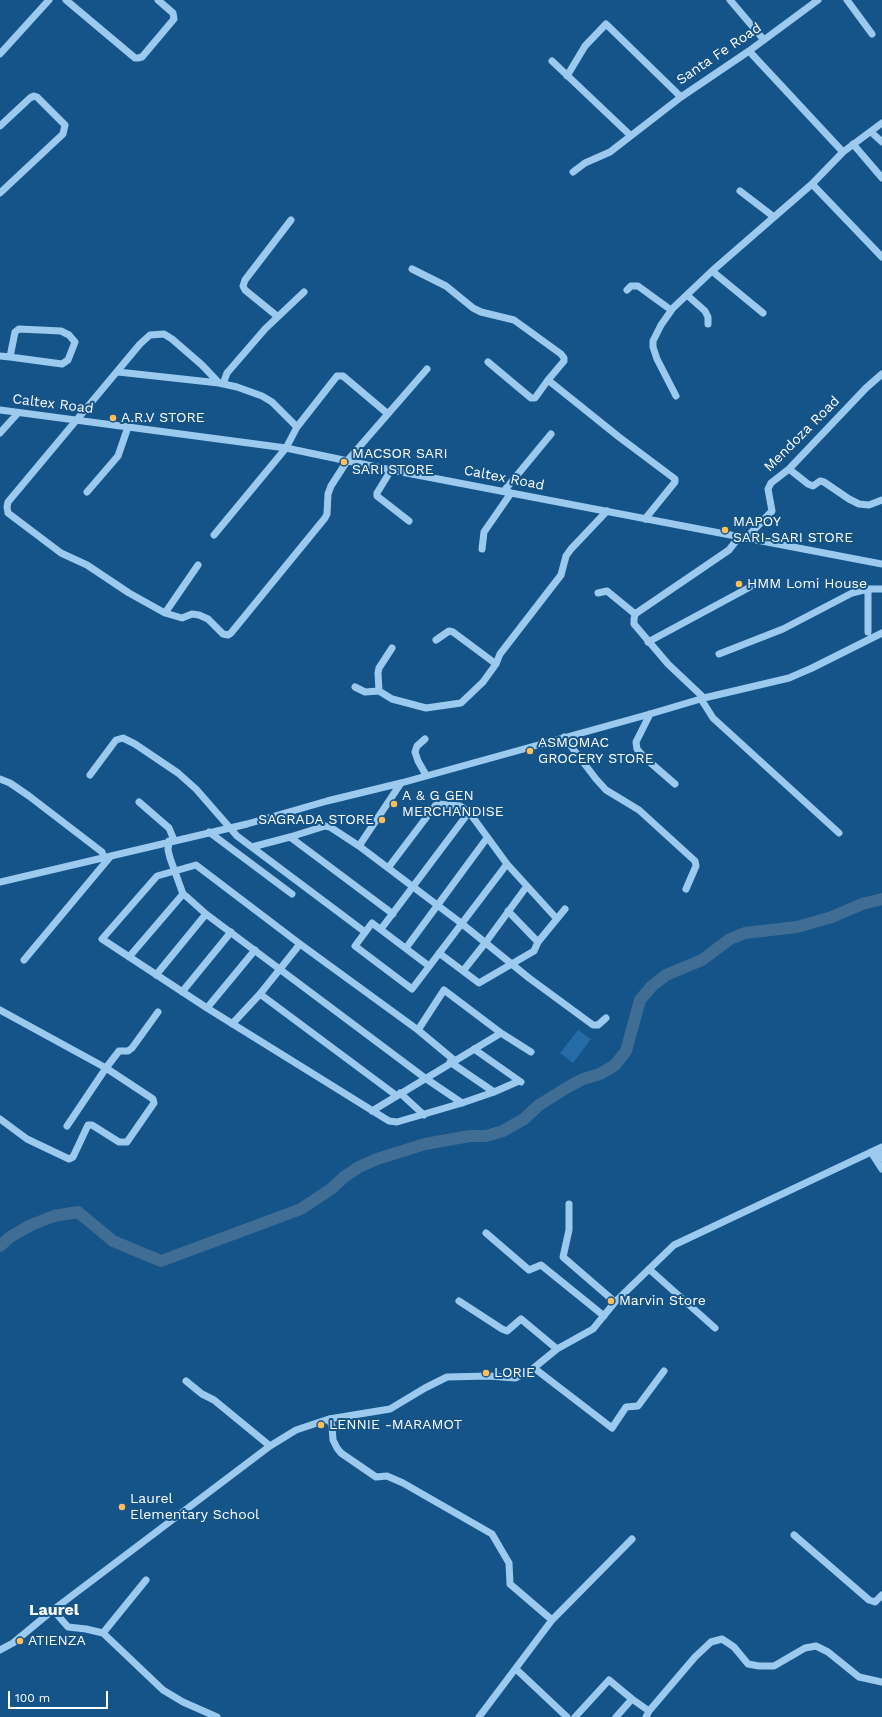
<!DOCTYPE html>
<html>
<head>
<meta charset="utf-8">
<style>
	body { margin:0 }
	#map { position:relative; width:882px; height:1717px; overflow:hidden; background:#155489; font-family:"Work Sans",sans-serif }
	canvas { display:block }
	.scale { position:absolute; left:8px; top:1691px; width:100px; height:18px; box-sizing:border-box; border:2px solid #fff; border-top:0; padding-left:5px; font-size:12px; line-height:14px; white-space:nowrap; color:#fff; -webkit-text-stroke:3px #155489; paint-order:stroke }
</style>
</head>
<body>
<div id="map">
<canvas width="882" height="1717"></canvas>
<div class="scale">100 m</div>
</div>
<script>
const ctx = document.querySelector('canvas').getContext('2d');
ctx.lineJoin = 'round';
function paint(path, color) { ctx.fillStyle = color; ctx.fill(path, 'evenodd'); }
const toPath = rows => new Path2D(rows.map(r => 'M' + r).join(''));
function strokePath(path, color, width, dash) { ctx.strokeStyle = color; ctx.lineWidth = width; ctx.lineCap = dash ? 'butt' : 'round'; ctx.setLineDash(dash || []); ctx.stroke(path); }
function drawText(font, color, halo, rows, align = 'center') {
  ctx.font = font + ' "Work Sans",sans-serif'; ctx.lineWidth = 4; ctx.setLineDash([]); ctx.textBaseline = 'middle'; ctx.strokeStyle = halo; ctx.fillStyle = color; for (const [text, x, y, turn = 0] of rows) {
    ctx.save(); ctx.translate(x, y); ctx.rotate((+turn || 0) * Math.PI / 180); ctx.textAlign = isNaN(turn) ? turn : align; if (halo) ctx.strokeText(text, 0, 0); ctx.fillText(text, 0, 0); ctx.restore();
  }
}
paint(toPath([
	[578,1030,591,1039,573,1063,560,1053]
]), '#256ca7');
strokePath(toPath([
	[0,1246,10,1237,31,1225,54,1216,78,1212,113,1241,161,1261,301,1209,331,1189,344,1177,359,1167,377,1159,425,1144,470,1136,486,1136,503,1131,524,1119,539,1105,568,1087,583,1079,600,1074,615,1065,626,1051,640,1000,652,986,666,975,702,960,730,939,745,933,797,927,832,917,862,904,882,899]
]), '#3f6d94', 12);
strokePath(toPath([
	[66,0,135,58,138,58,142,57,174,19,173,13,158,0],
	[730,0,764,40],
	[847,0,872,34],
	[0,54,49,0],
	[552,61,630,135],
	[567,76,585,46,606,24,681,97,749,51,818,0],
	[0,126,30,98,34,96,37,97,65,125,63,134,0,193],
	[871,132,882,142],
	[853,144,882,178],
	[843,152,882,123],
	[573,172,585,163,610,152,681,97],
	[812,184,882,257],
	[740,191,774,217],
	[412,269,446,286,473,308,481,312,514,320,561,354,564,358,564,361,548,380,619,437,675,479,675,482,645,519],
	[712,271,763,313],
	[627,290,631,286,638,286,671,310],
	[687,295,705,311,708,317,708,324],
	[277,316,245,290,243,286,245,280,291,220],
	[0,356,10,357,62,364,68,360,75,342,69,335,61,331,19,329,15,332,10,357],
	[488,362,531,398,535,398,548,380],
	[118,372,219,383,237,387,262,396,272,402,297,427],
	[223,384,227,373,265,329,304,292],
	[676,396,657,359,653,347,653,341,661,325,673,308,712,271,812,184,843,152,749,51],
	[0,410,286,448,391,470,882,564],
	[0,433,18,413],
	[789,469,808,484,813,486,820,481,824,482,849,499,859,504,869,505,882,500],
	[391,470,377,493,377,496,409,521],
	[504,491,551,434],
	[87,492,118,456,128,427],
	[214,535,286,448,297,427,337,376,343,376,388,414],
	[746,538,772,511,768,489,771,483,789,469,866,388,882,374],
	[482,549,484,532,511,493],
	[198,565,165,613,129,593,87,565,61,553,8,513,7,507,8,502,140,344,150,335,164,334,172,339,202,365,219,383],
	[868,589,868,632],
	[598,593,607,591,635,614],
	[165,613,182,618,192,614,199,615,208,619,223,634,228,635,231,633,325,518,327,514,328,494,331,486,347,461,427,369],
	[436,640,449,631,453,632,496,664],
	[648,642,750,587],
	[719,654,783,629,852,593,868,589,882,589],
	[355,687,365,692,379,691,392,699,426,708,461,703,483,682,496,664,500,654,561,575,566,556,571,549,607,511],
	[379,691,378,673,379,668,392,648],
	[704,698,668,664,634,624,634,619,635,614,729,550,739,537],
	[701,699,713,718,839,833],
	[650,714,636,742,637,749,645,758,675,784],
	[564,737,596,779,606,790,639,810,695,861,696,866,686,889],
	[425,739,417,746,415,752,418,761,426,775],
	[90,775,116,740,123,738,135,744,178,773,196,789,237,836,365,932],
	[0,779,10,783,29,796,102,852,104,858],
	[139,802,169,828,174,840],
	[209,832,292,894],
	[290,837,393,914],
	[169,841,168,850,170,858,183,894,187,897,206,914,425,1078,462,1103],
	[359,846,401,783],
	[252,847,290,837,325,826,330,827,359,846,461,923,529,978,593,1025,598,1025,606,1018],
	[388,868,435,806,438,804,460,806,469,812,507,864,557,919],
	[0,882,247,824,327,801,401,783,650,714,704,698,789,678,812,668,882,633],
	[508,911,538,942],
	[381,929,469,812],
	[406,948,487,838],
	[439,953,479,983,534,951,538,942,565,909],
	[129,957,183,894],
	[24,960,110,857],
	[429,966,372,923,355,946,412,989,507,864],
	[463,971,486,942,527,886],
	[156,975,206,914],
	[182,992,231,932],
	[260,994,397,1096],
	[207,1008,255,950],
	[0,1010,106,1068,67,1126],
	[232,1024,260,994,300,944],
	[418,1030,444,990,501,1033,531,1052],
	[474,1049,521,1082],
	[454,1060,418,1030,300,944,196,865,157,876,102,939,207,1008,389,1121,397,1122,462,1103,494,1092,519,1081],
	[450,1062,494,1092],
	[400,1093,424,1115],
	[372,1111,501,1033],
	[0,1119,27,1139,69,1159,73,1157,88,1125,92,1125,119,1142,127,1142,154,1103,153,1099,106,1068,119,1051,128,1051,132,1048,158,1012],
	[878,1149,882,1158],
	[871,1152,882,1169],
	[569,1204,569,1230,563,1257,615,1302],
	[486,1233,529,1270,541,1265,604,1316],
	[649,1269,715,1328],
	[459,1301,502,1329,507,1331,521,1319,557,1349],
	[534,1368,612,1428,626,1407,638,1406,664,1371],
	[186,1381,202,1394,214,1400,270,1446],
	[329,1419,332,1426,333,1440,337,1448,341,1453,376,1477,387,1476,403,1483,492,1534,509,1563,510,1584,552,1620,479,1717],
	[794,1535,869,1600,875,1602,882,1595],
	[53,1610,68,1627,86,1629,103,1633,163,1690,183,1702,217,1717],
	[552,1620,632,1539],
	[103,1633,146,1580],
	[0,1650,13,1643,53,1610,270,1446,296,1430,329,1419,390,1409,425,1388,447,1377,489,1376,515,1378,530,1371,557,1349,593,1329,615,1302,674,1245,882,1147],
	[516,1669,567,1717],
	[575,1717,609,1680,632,1699,649,1711],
	[616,1717,632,1699],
	[646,1717,649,1711,695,1657,711,1642,722,1639,734,1647,748,1664,759,1666,774,1666,805,1648,816,1646,828,1652,859,1677,882,1682]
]), '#9ccaef', 7);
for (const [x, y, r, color] of [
	[113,418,4,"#ffbe5a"],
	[344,462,4,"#ffbe5a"],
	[725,530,4,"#ffbe5a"],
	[739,584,4,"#ffbe5a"],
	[530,751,4,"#ffbe5a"],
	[394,804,4,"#ffbe5a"],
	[382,820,4,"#ffbe5a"],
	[611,1301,4,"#ffbe5a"],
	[486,1373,4,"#ffbe5a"],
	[321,1425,4,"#ffbe5a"],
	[122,1507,4,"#ffbe5a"],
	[20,1641,4,"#ffbe5a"]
]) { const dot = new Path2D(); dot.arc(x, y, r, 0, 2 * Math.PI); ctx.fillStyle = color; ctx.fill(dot); strokePath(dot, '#155489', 1.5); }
drawText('14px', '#fff', '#155489', [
	["Santa Fe Road",719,54,-34],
	["Caltex Road",53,404,7],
	["Mendoza Road",802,434,-45],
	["Caltex Road",504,478,11]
]);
drawText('14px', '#fff', '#155489', [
	["A.R.V STORE",121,418],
	["MACSOR SARI",352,454],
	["SARI STORE",352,470],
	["MAPOY",733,522],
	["SARI-SARI STORE",733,538],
	["HMM Lomi House",747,584],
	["ASMOMAC",538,743],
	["GROCERY STORE",538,759],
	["A & G GEN",402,796],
	["MERCHANDISE",402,812],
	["SAGRADA STORE",374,820,"right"],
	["Marvin Store",619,1301],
	["LORIE",494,1373],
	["LENNIE -MARAMOT",329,1425],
	["Laurel",130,1499],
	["Elementary School",130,1515],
	["ATIENZA",28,1641]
], 'left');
drawText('bold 16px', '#fff', '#155489', [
	["Laurel",54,1610]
]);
</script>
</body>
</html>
